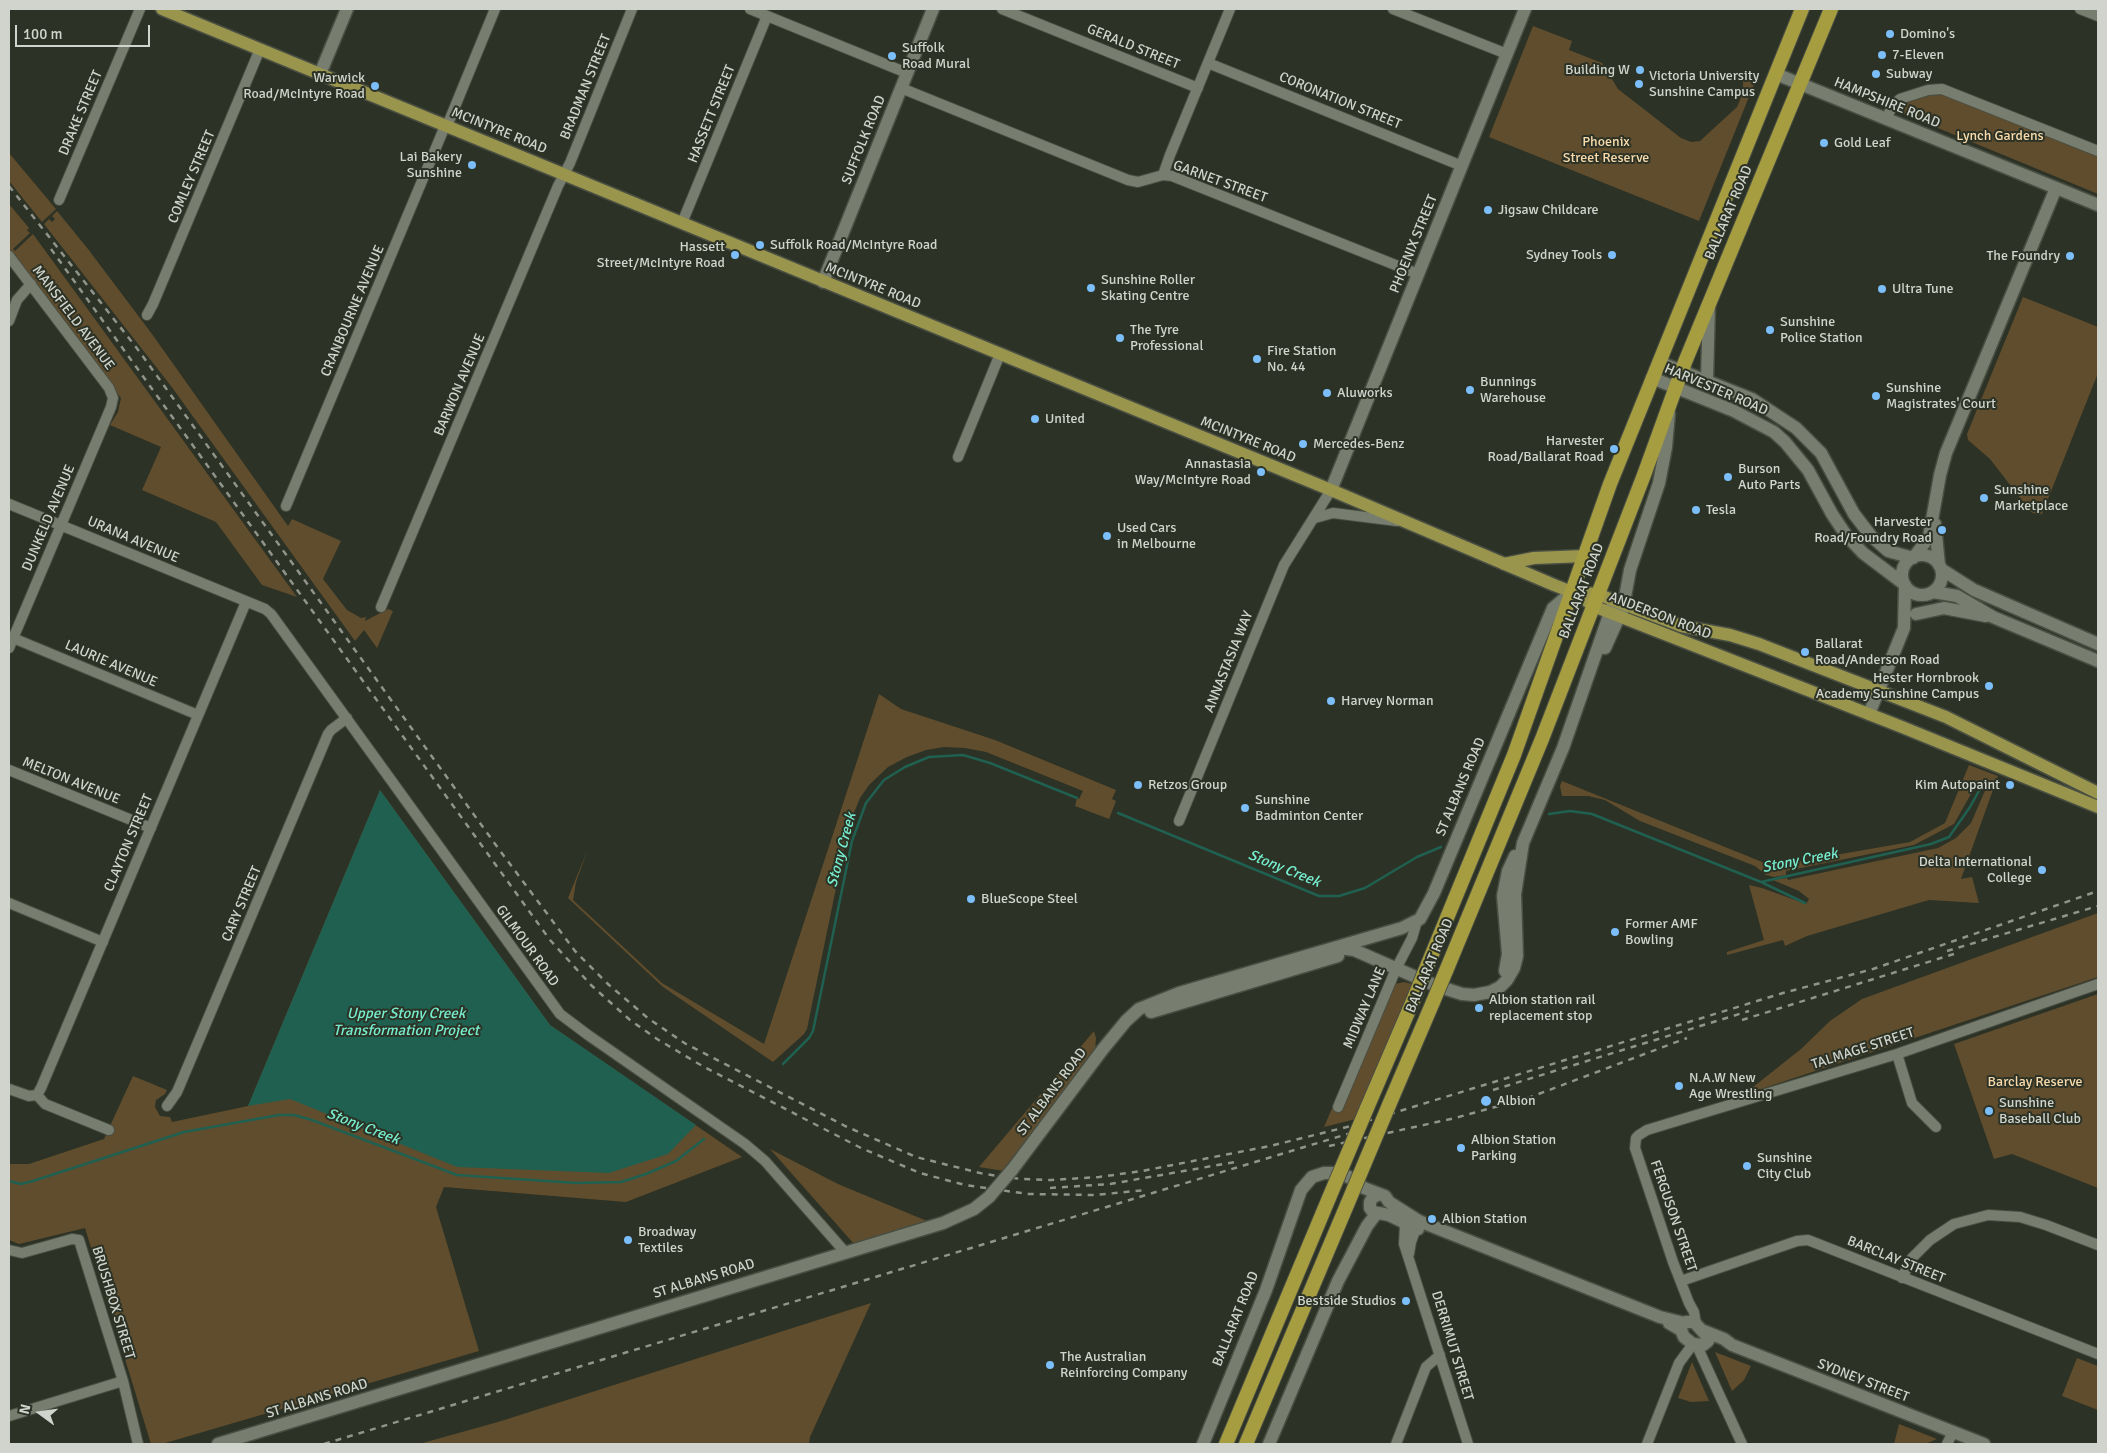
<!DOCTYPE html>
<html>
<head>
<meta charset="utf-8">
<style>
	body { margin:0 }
	#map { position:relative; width:2107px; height:1453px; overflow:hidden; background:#2c3225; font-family:Signika,sans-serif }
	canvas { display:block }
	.frame { position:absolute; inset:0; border:10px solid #d0d4cc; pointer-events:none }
	.north { position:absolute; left:15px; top:1388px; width:50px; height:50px; -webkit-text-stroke:4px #2c3225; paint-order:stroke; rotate:284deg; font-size:14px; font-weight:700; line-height:20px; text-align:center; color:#d0d4cc }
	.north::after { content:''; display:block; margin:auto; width:18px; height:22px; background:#d0d4cc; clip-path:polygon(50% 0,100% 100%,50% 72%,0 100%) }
	.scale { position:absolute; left:15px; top:25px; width:135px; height:22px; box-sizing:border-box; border:2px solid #d0d4cc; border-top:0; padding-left:6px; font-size:15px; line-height:18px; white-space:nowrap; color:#d0d4cc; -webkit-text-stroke:4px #2c3225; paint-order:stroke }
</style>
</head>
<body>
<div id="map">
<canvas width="2107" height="1453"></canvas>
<div class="frame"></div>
<div class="north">N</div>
<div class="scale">100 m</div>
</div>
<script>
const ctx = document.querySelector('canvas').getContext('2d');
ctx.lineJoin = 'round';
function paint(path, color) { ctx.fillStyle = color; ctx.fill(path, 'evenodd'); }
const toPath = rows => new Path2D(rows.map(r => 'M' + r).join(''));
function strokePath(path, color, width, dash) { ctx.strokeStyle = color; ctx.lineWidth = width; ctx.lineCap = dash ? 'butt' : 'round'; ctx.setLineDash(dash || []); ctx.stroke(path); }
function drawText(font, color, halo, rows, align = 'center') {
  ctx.font = font + ' Signika,sans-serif'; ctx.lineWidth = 4; ctx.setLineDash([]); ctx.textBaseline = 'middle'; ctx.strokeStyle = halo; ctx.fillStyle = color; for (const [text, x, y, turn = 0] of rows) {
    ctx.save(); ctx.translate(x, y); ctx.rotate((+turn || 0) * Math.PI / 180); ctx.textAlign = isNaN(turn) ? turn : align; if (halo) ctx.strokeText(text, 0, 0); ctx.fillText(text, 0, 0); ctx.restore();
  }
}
paint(toPath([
	[1533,26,1572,41,1569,50,1602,63,1618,89,1681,138,1691,142,1700,141,1737,107,1742,95,1744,73,1747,72,1754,73,1757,77,1699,221,1489,137],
	[1933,93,1947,96,2098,157,2098,194,1899,112,1902,105],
	[9,153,56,209,42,222,9,181],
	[9,204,29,228,27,230,30,233,13,249,15,251,33,234,297,597,262,585,216,522,142,490,161,447,110,425,118,412,121,398,9,250],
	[57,211,88,249,152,334,288,526,292,519,341,541,323,579,347,610,361,618,366,617,365,621,388,609,393,611,377,648,364,630,355,641,171,386,44,224,49,219,52,222,55,219,52,216],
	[2023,297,2098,327,2098,373,2042,514,2038,515,2031,512,1990,459,1968,440,1967,434],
	[879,694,901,709,995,740,1116,790,1112,799,1116,801,1109,819,1075,806,1077,798,1079,799,1083,791,986,752,965,748,944,747,926,750,907,757,888,767,869,785,860,798,849,825,807,1029,804,1034,773,1062,663,987,568,898,588,849,576,882,573,900,662,983,764,1044],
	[1969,765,1998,776,1961,879,1972,877,1979,903,1929,900,1807,936,1785,946,1783,940,1727,955,1727,952,1764,940,1749,885,1762,888,1806,904,1809,899,1799,891,1773,880,1787,878,1788,880,1938,848,1956,838,1971,823,1987,786,1982,784,1972,792,1954,824,1914,845,1786,871,1786,875,1774,877,1766,875,1755,866,1640,821,1605,800,1588,796,1562,796,1560,786,1562,781,1772,866,1910,842,1945,823],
	[380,790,550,1025,742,1157,626,1202,444,1187,436,1207,479,1351,162,1444,151,1444,85,1228,19,1244,9,1240,9,1164,29,1164,104,1139,133,1076,167,1090,165,1094,156,1100,155,1107,160,1116,170,1117,172,1122,248,1106],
	[2098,913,2098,977,1743,1095,1801,1049,1830,1021,1862,999],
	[1404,982,1412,984,1356,1119,1324,1127,1333,1106,1343,1107,1388,998,1395,984],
	[2098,994,2098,1188,2012,1154,1994,1159,1954,1044],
	[1094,1031,1096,1038,1095,1051,1004,1171,979,1167],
	[770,1149,838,1184,927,1221,854,1244],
	[871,1303,810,1437,809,1444,419,1444,498,1422],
	[1715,1352,1751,1366,1744,1380,1732,1391],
	[2077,1358,2098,1366,2098,1410,2062,1396],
	[1692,1362,1709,1401,1691,1402,1678,1398],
	[1899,1424,1937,1439,1925,1444,1894,1444]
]), '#604d2d');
paint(toPath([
	[380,790,550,1025,696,1125,668,1154,609,1173,457,1167,290,1099,248,1106]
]), '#206051');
strokePath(toPath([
	[1118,813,1319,896,1339,896,1365,888,1417,857,1441,847],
	[1549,814,1570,811,1592,814,1761,882,1931,844,1949,837,1970,807,1980,789],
	[1763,883,1805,903],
	[783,1064,809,1038,813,1031,852,841,866,803,884,780,905,767,929,757,963,755,990,763,1077,798],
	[9,1181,21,1184,33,1181,184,1132,279,1115,294,1115,312,1120,457,1175,576,1183,621,1182,646,1174,676,1161,704,1139]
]), '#206051', 2.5);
const minor = toPath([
	[750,9,907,73],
	[1002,9,1198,88],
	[1393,9,1507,54],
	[2080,9,2098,16],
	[1208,63,1462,166],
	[901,88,1128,180,1138,182,1163,175,1172,176,1418,274],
	[1887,118,1892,106,1900,99,1928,90,1942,89,2098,151],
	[447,126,495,9],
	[1163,175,1170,155,1230,9],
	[59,200,140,9],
	[682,223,767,16],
	[9,256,109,388,113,398,111,407,9,648],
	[147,315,153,304,260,49],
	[9,321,17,300,31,284],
	[958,457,1000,354],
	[9,504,265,609,271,614,560,1014,588,1035,745,1144,765,1161,845,1252],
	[286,506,445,126],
	[1315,518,1333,513,1397,521],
	[381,607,558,186,570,163,632,9],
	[13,638,198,715],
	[9,770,151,828],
	[1179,821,1284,565,1331,490],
	[9,903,103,942],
	[1897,1054,1912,1103,1936,1127],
	[9,1089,29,1096,37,1095,45,1104,109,1130],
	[37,1095,41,1088,246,602],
	[167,1106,177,1092,328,734,331,730,347,718],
	[1338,1107,1396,969,1412,938,1417,921],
	[1405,1224,1404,1244,1468,1444],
	[9,1250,22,1253,72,1239,79,1240,123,1381,138,1444],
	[1409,1254,1411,1242,1418,1223],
	[1902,1278,1912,1258,1930,1240,1954,1224,1988,1215,2020,1217,2046,1225,2098,1245],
	[1681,1281,1797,1241,1808,1240,2098,1354],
	[1696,1324,1694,1312,1689,1303,1673,1262,1635,1148,1636,1138,1639,1135,1647,1130,1897,1054,2098,984],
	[1697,1346,1742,1444],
	[9,1416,123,1381],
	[1396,1444,1426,1367,1440,1355],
	[1647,1444,1679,1363,1693,1344],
	[1947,1444,1953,1432]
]);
const tertiary = toPath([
	[320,74,347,9],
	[1776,74,2098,205],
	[823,282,933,9],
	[1659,362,1752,399,1796,428,1821,453,1854,514,1871,536,1888,551,1913,558],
	[1652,378,1734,411,1774,432,1785,442,1808,470,1832,514,1846,535,1863,553,1904,584],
	[1707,380,1709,306],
	[1331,490,1525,9],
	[1935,524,1939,565],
	'1902 575a20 20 0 1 1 40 0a20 20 0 1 1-40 0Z',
	[1914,557,1929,537,1940,475,1946,453,2056,188],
	[1941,569,1974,590,2098,644],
	[1933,592,1957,596,1993,617,2098,661],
	[1916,614,1944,608,1986,616],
	[1869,714,1904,628,1905,585],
	[1378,1195,1373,1197,1370,1202,1370,1208,1373,1212,1389,1215,1418,1229],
	[1669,1323,1681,1330,1684,1337,1693,1344,1703,1345,1708,1341,1706,1335,1694,1322,1686,1322,1682,1325,1681,1330],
	[1704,1331,1724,1339,1732,1345,1984,1444],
	[1203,1444,1266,1290,1301,1190,1312,1177,1324,1173,1336,1173,1349,1177,1364,1188,1385,1196,1389,1202,1419,1221,1660,1317,1684,1323],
	[1269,1444,1338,1281,1367,1226,1376,1214]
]);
const secondary = toPath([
	[1605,648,1623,608,1630,570,1659,483,1666,447,1669,413],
	[1339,948,1354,950,1434,985,1462,994,1474,995,1490,992,1500,987,1507,980,1514,968,1517,956,1515,894,1523,843,1563,748,1613,604],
	[1505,971,1508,954,1503,896,1508,871,1515,856],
	[1151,1012,1338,956],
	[1012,1170,1103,1049,1126,1021,1139,1009,1179,993,1402,928,1420,919,1434,893,1553,608,1572,592],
	[218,1444,943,1223,974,1209,989,1197]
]);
const primary = toPath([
	[162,9,1331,490,1554,585,1572,592,1597,594,1681,626,1730,635,1759,644,1946,717,2098,793],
	[1504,564,1534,558,1585,556],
	[1587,601,1593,606,1902,727,2098,807]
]);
const trunk = toPath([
	[1428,964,1514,755,1610,484,1802,9],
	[1446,971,1542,739,1644,475,1685,362,1831,9],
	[1389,1105,1433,1002],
	[1367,1108,1415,996],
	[1226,1444,1329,1198],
	[1246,1444,1347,1205]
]);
strokePath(minor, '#494e43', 12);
strokePath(tertiary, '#494e43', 15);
strokePath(secondary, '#494e43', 15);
strokePath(primary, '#494e43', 15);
strokePath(trunk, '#494e43', 16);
strokePath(minor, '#777e6f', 10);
strokePath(tertiary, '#777e6f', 12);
strokePath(secondary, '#777e6f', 12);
strokePath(primary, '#9a954c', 12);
strokePath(trunk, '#a69c40', 14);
strokePath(toPath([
	[9,186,139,351,498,848,575,951,609,985,649,1019,686,1044,845,1126,916,1157,984,1174,1021,1179,1052,1180,1099,1177,1142,1171,1270,1146,1351,1126,1783,993,1873,969,2098,891],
	[51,249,550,940,591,985,630,1020,657,1039,704,1067,861,1148,920,1173,965,1185,1028,1194,1095,1195,1146,1190],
	[1947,951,2098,906],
	[1742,1020,1957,953],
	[1493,1090,1749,1011],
	[1329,1146,1455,1118,1528,1098,1687,1038],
	[1050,1188,1110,1184,1235,1162],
	[324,1444,1354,1132]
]), '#90948a', 2.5, [6, 6]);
const secondaryBridge = toPath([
	[989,1197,1012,1170]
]);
const trunkBridge = toPath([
	[1415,996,1428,964],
	[1433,1002,1446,971],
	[1329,1198,1367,1108],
	[1347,1205,1389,1105]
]);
strokePath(secondaryBridge, '#494e43', 15, []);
strokePath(trunkBridge, '#494e43', 16, []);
strokePath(secondaryBridge, '#777e6f', 12);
strokePath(trunkBridge, '#a69c40', 14);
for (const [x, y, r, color] of [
	[1890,34,5,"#7bbef9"],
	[1882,55,5,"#7bbef9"],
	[892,56,5,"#7bbef9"],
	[1640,70,5,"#7bbef9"],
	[1876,74,5,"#7bbef9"],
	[1639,84,5,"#7bbef9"],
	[375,86,5,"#7bbef9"],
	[1824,143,5,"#7bbef9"],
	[472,165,5,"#7bbef9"],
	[1488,210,5,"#7bbef9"],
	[760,245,5,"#7bbef9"],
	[735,255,5,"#7bbef9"],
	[1612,255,5,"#7bbef9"],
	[2070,256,5,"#7bbef9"],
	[1091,288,5,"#7bbef9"],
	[1882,289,5,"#7bbef9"],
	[1770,330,5,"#7bbef9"],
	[1120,338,5,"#7bbef9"],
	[1257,359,5,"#7bbef9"],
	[1470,390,5,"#7bbef9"],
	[1327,393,5,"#7bbef9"],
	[1876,396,5,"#7bbef9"],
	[1035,419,5,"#7bbef9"],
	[1303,444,5,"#7bbef9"],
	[1614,449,5,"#7bbef9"],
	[1261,472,5,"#7bbef9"],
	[1728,477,5,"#7bbef9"],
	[1984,498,5,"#7bbef9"],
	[1696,510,5,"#7bbef9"],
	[1942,530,5,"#7bbef9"],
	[1107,536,5,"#7bbef9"],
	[1805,652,5,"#7bbef9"],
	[1989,686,5,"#7bbef9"],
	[1331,701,5,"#7bbef9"],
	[1138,785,5,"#7bbef9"],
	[2010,785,5,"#7bbef9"],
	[1245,808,5,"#7bbef9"],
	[2042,870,5,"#7bbef9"],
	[971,899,5,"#7bbef9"],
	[1615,932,5,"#7bbef9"],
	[1479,1008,5,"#7bbef9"],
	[1679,1086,5,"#7bbef9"],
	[1486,1101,6,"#7bbef9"],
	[1989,1111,5,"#7bbef9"],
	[1461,1148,5,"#7bbef9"],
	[1747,1166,5,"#7bbef9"],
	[1432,1219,5,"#7bbef9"],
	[628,1240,5,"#7bbef9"],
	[1406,1301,5,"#7bbef9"],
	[1050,1365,5,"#7bbef9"]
]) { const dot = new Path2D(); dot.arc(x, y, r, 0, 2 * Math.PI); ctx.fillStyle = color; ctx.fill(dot); strokePath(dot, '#2c3225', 2); }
drawText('14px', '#d0d4cc', '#2c3225', [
	["Domino's",1900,34],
	["Suffolk",902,48],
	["Road Mural",902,64],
	["7-Eleven",1892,55],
	["Building W",1630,70,"right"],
	["Subway",1886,74],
	["Victoria University",1649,76],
	["Sunshine Campus",1649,92],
	["Warwick",365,78,"right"],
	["Road/McIntyre Road",365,94,"right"],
	["Gold Leaf",1834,143],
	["Lai Bakery",462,157,"right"],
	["Sunshine",462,173,"right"],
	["Jigsaw Childcare",1498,210],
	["Suffolk Road/McIntyre Road",770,245],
	["Hassett",725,247,"right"],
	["Street/McIntyre Road",725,263,"right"],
	["Sydney Tools",1602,255,"right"],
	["The Foundry",2060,256,"right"],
	["Sunshine Roller",1101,280],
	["Skating Centre",1101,296],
	["Ultra Tune",1892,289],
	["Sunshine",1780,322],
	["Police Station",1780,338],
	["The Tyre",1130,330],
	["Professional",1130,346],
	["Fire Station",1267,351],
	["No. 44",1267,367],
	["Bunnings",1480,382],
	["Warehouse",1480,398],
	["Sunshine",1886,388],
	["Magistrates' Court",1886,404],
	["Aluworks",1337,393],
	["United",1045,419],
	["Harvester",1604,441,"right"],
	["Road/Ballarat Road",1604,457,"right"],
	["Mercedes-Benz",1313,444],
	["Annastasia",1251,464,"right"],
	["Way/McIntyre Road",1251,480,"right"],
	["Burson",1738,469],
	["Auto Parts",1738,485],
	["Sunshine",1994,490],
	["Marketplace",1994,506],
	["Tesla",1706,510],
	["Harvester",1932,522,"right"],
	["Road/Foundry Road",1932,538,"right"],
	["Used Cars",1117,528],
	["in Melbourne",1117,544],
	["Ballarat",1815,644],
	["Road/Anderson Road",1815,660],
	["Hester Hornbrook",1979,678,"right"],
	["Academy Sunshine Campus",1979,694,"right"],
	["Harvey Norman",1341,701],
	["Retzos Group",1148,785],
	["Kim Autopaint",2000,785,"right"],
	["Sunshine",1255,800],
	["Badminton Center",1255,816],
	["Delta International",2032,862,"right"],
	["College",2032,878,"right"],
	["BlueScope Steel",981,899],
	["Former AMF",1625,924],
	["Bowling",1625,940],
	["Albion station rail",1489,1000],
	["replacement stop",1489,1016],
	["N.A.W New",1689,1078],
	["Age Wrestling",1689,1094],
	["Albion",1497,1101],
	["Sunshine",1999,1103],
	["Baseball Club",1999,1119],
	["Albion Station",1471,1140],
	["Parking",1471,1156],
	["Sunshine",1757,1158],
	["City Club",1757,1174],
	["Albion Station",1442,1219],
	["Broadway",638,1232],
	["Textiles",638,1248],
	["Bestside Studios",1396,1301,"right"],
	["The Australian",1060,1357],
	["Reinforcing Company",1060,1373]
], 'left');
drawText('14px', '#d0d4cc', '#2c3225', [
	["GERALD STREET",1133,47,22],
	["BRADMAN STREET",586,87,-68],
	["CORONATION STREET",1340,101,22],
	["HAMPSHIRE ROAD",1887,103,22],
	["DRAKE STREET",81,113,-67],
	["HASSETT STREET",712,114,-68],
	["MCINTYRE ROAD",499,131,22],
	["SUFFOLK ROAD",864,140,-68],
	["COMLEY STREET",192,177,-67],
	["GARNET STREET",1220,182,20],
	["BALLARAT ROAD",1729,213,-67],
	["PHOENIX STREET",1414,244,-68],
	["MCINTYRE ROAD",873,286,22],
	["CRANBOURNE AVENUE",353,311,-67],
	["MANSFIELD AVENUE",73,318,53],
	["BARWON AVENUE",460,385,-67],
	["HARVESTER ROAD",1716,390,23],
	["MCINTYRE ROAD",1248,440,22],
	["DUNKELD AVENUE",49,518,-67],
	["URANA AVENUE",133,540,23],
	["BALLARAT ROAD",1582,591,-69],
	["ANDERSON ROAD",1660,616,21],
	["ANNASTASIA WAY",1229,662,-68],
	["LAURIE AVENUE",111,664,23],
	["MELTON AVENUE",71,781,22],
	["ST ALBANS ROAD",1461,787,-67],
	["CLAYTON STREET",129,843,-67],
	["CARY STREET",242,904,-67],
	["GILMOUR ROAD",527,946,54],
	["BALLARAT ROAD",1430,966,-67],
	["MIDWAY LANE",1365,1008,-67],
	["TALMAGE STREET",1863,1049,-18],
	["ST ALBANS ROAD",1052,1092,-53],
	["FERGUSON STREET",1673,1216,71],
	["BARCLAY STREET",1896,1260,22],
	["ST ALBANS ROAD",704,1279,-17],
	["BRUSHBOX STREET",113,1303,73],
	["BALLARAT ROAD",1236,1319,-68],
	["DERRIMUT STREET",1452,1346,73],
	["SYDNEY STREET",1863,1381,21],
	["ST ALBANS ROAD",317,1399,-17]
]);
drawText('14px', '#f8daab', '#2c3225', [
	["Lynch Gardens",2000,136],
	["Phoenix",1606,142],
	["Street Reserve",1606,158],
	["Barclay Reserve",2035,1082]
]);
drawText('italic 15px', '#76edce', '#2c3225', [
	["Stony Creek",842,850,-75],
	["Stony Creek",1800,861,-11],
	["Stony Creek",1284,869,22],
	["Upper Stony Creek",406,1014],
	["Transformation Project",406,1031],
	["Stony Creek",363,1127,21]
]);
</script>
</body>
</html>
